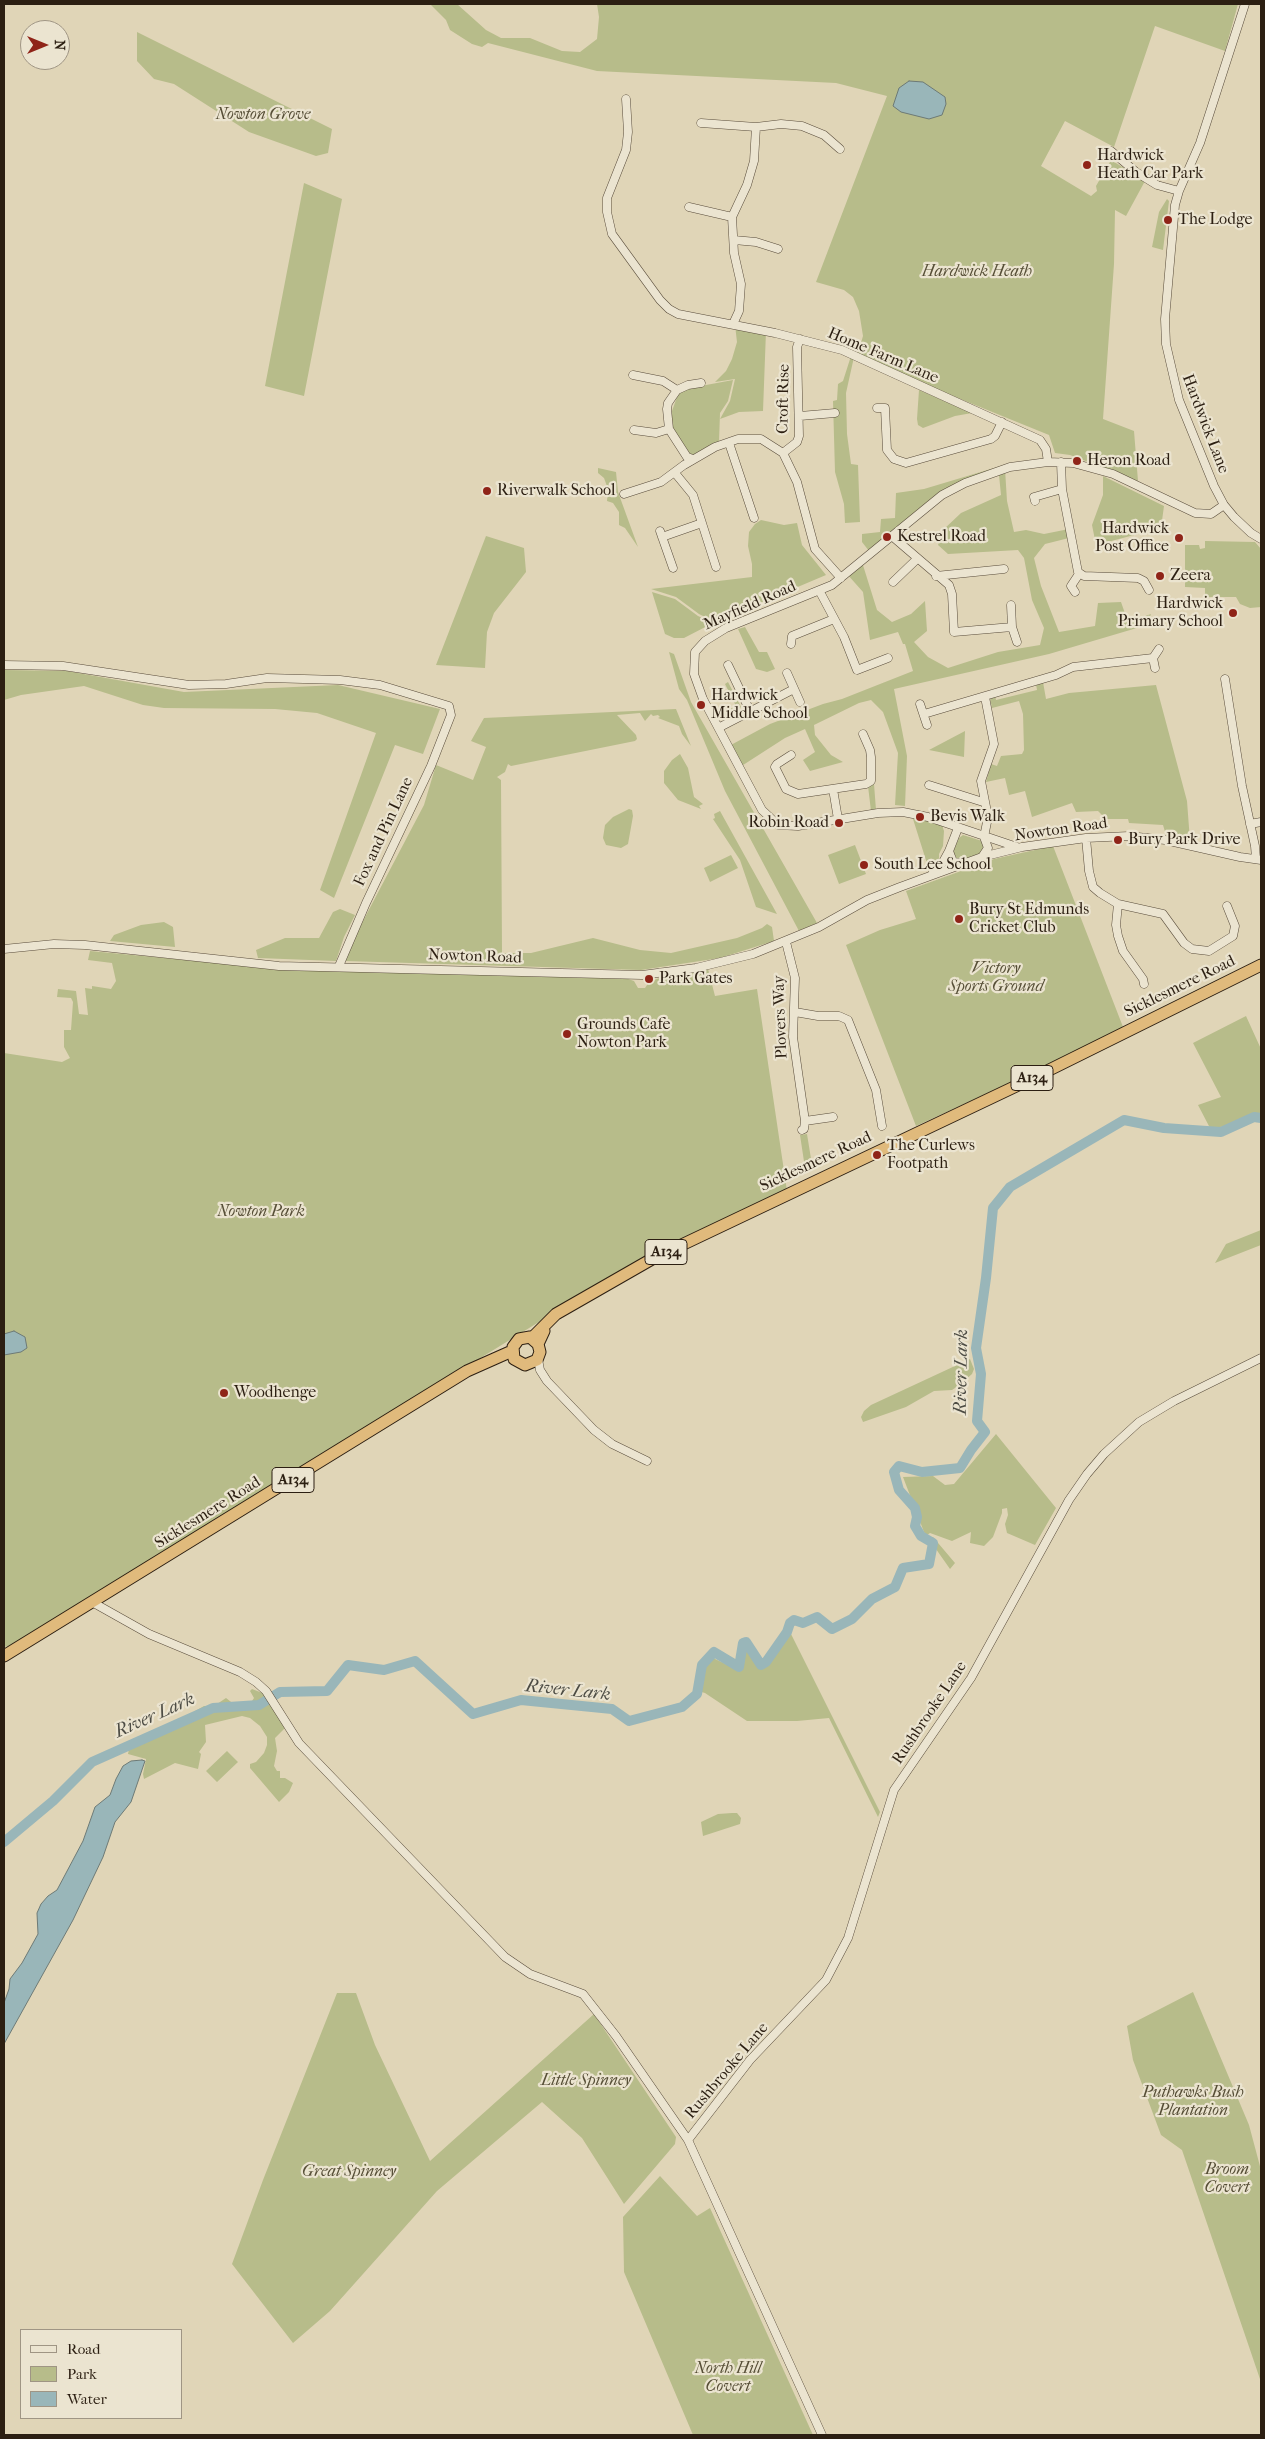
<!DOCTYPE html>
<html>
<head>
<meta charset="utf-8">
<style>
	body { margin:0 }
	#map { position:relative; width:1265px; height:2439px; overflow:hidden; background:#e0d5b7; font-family:"IM FELL French Canon",serif }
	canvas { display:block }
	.frame { position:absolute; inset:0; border:5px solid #2c1f12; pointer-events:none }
	.legend { position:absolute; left:20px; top:2329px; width:162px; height:90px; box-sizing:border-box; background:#ebe4d0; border:1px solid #9f9584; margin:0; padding:6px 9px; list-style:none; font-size:15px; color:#2c1f12 }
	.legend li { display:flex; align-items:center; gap:10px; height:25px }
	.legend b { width:25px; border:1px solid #9f9584 }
	.north { position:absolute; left:20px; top:20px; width:50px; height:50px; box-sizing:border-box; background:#ebe4d0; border:1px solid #9f9584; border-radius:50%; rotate:90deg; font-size:14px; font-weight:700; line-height:20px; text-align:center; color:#2c1f12 }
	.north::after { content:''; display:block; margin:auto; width:18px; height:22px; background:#8f2418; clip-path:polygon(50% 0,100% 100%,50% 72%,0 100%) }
</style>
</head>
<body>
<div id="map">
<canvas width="1265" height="2439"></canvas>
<div class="frame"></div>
<ul class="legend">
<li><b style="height:6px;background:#ebe4d0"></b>Road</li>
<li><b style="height:14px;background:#b7bc8a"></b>Park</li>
<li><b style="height:14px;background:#99b6b9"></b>Water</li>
</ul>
<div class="north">N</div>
</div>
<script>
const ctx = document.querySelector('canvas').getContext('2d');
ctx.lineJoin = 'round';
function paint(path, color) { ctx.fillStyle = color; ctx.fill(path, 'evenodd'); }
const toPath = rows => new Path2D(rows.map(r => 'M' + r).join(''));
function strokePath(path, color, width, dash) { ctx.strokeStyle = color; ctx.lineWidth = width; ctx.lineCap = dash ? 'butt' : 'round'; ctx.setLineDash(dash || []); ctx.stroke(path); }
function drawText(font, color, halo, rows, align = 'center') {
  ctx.font = font + ' "IM FELL French Canon",serif'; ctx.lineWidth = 4.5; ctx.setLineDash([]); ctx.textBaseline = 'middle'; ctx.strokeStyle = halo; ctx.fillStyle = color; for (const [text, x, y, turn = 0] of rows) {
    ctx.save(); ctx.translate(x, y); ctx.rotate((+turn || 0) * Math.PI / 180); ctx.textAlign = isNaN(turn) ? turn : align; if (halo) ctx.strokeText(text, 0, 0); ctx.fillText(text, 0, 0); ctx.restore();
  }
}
paint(toPath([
	[430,4,457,4,486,30,501,38,530,38,562,51,580,52,597,39,599,17,597,4,1238,4,1225,51,1155,26,1114,147,1065,121,1041,166,1091,196,1097,191,1096,186,1111,160,1145,181,1126,216,1115,210,1114,264,1103,419,1134,431,1138,481,1070,455,1055,453,1049,435,948,394,858,353,863,336,859,311,853,297,844,290,816,282,887,96,836,83,597,71,488,43,482,47,472,44,450,30,446,20],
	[137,32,332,129,328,153,316,156,249,132,174,84,154,79,137,61],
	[304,183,342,199,304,396,265,386],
	[1167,199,1169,201,1163,250,1152,247,1159,212],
	[735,325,766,331,763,411,739,412,720,419,730,401,735,379,715,382,726,371,732,359,737,342],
	[851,356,854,357,846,393,847,434,851,464,858,465,860,522,845,523,844,504,835,472,833,401,837,400,838,384,843,381],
	[733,380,728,401,720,413,719,442,693,458,679,440,672,426,672,411,677,397,681,392,690,388],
	[919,390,972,413,955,416,923,428,918,425,917,419],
	[1004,465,957,483,869,551,862,542,862,534,880,532,881,519,895,518,896,493,924,489],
	[598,468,616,472,618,492,638,547,625,528,619,525,619,512,613,503,607,501,608,489,604,478,598,473],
	[1005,469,1007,501,1014,532,1026,530,1044,534,1069,529,1069,538,1045,544,1034,558,1041,586,1059,632,1095,626,1098,603,1121,602,1128,622,1151,614,1147,625,1049,654,894,689,907,756,905,806,895,805,898,753,883,712,871,700,859,703,814,725,815,735,831,755,843,762,810,771,803,760,815,752,805,729,785,738,740,767,729,746,770,724,823,704,842,699,913,671,905,644,903,644,898,632,870,640,863,592,847,574,862,562,877,610,892,622,911,614,925,601,927,631,914,642,928,657,948,668,998,652,1040,645,1044,628,1032,600,1024,558,1018,550,948,554,938,545,943,530,961,513,1001,495,999,475,1005,473],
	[1103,476,1164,506,1161,528,1096,545,1092,525,1103,495],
	[761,520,784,525,797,523,802,545,826,575,715,622,699,614,676,597,651,589,752,577,752,564,748,546,749,532,755,524],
	[486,536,524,548,526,572,494,613,487,632,485,668,436,665],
	[1205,541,1255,542,1261,549,1261,607,1250,608,1240,604,1236,597,1205,597,1205,588,1185,587,1185,545,1199,545,1200,549,1205,548],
	[652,592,675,599,698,616,713,623,684,638,674,638,665,634],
	[745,627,759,652,767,652,775,669,767,672,756,669,738,629],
	[669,652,674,654,691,702,817,923,799,931,725,791,687,700,679,689],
	[4,670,67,671,184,692,338,685,440,709,423,754,395,745,334,898,320,890,376,733,317,713,275,709,164,708,143,705,84,686,21,695,4,700],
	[728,682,741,707,724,719,718,715,736,706,725,684],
	[1043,682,1046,699,1069,693,1156,685,1187,801,1190,841,1166,835,1163,825,1129,823,1128,819,1106,819,1098,811,1076,812,1072,803,1032,817,1025,791,1009,795,1005,778,986,782,991,764,997,766,1001,756,1022,754,1024,750,1023,714,1019,701,992,708,990,699,995,696,996,700,1037,690,1036,684],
	[676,709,691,746,682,734,679,726,658,718,660,717,658,715,653,716,651,714,645,721,640,713,617,715,636,735,637,739,635,741,511,766,508,764,505,772,497,777,501,780,502,953,531,953,593,938,640,950,671,953,737,938,762,928,767,924,772,927,774,941,720,958,641,970,345,961,352,942,424,805,436,765,473,780,486,747,471,741,484,718],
	[965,731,964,757,929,750],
	[680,754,688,768,694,797,703,804,699,806,701,809,678,800,664,783,664,771,672,760],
	[874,784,876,810,871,811,868,786],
	[629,809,632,810,633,816,628,844,621,848,606,845,603,838,605,825,613,817],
	[720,811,777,914,756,907,740,860,713,819,715,818,714,814],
	[913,819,924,819,942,825,944,831,943,846,939,854,939,861,930,873],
	[963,835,982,841,985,847,982,853,962,860,956,859,953,852,959,838],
	[855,845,866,874,839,884,828,855],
	[1053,846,1123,1027,1025,1076,916,1126,846,945,880,930,916,919,906,891,994,859],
	[731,855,738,868,710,882,704,868],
	[340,909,355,915,344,937,336,961,258,958,256,950,285,938,319,938,333,912],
	[164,922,173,927,175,947,110,941,114,935,141,925],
	[90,951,281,969,628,979,634,981,638,988,645,988,649,982,662,977,708,969,715,996,757,989,787,1191,560,1309,16,1644,4,1647,4,1053,62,1062,70,1058,64,1047,64,1030,71,1030,73,1002,71,998,57,997,58,989,76,991,79,1014,88,1015,85,988,92,989,92,986,111,989,116,981,112,963,88,960],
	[1246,1016,1261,1049,1261,1116,1230,1126,1210,1128,1198,1105,1221,1097,1193,1043],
	[807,1134,812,1165,805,1168,800,1135],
	[1261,1230,1261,1245,1215,1263,1226,1244],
	[970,1359,974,1369,972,1374,958,1386,952,1390,934,1391,906,1407,863,1422,861,1417,864,1411,871,1405],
	[996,1434,1056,1508,1035,1545,1007,1533,1005,1524,1008,1515,1007,1508,1002,1509,1002,1513,993,1537,984,1546,970,1543,971,1532,952,1541,930,1533,927,1535,930,1539,933,1537,955,1563,950,1569,924,1532,903,1477,933,1476,945,1485,954,1484],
	[788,1628,880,1812,878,1817,829,1718,797,1721,747,1721,705,1693,698,1691,700,1678,708,1659,713,1658,734,1668,741,1664,742,1652,747,1647,757,1665,761,1668,766,1667,781,1646,783,1634],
	[252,1689,265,1694,285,1728,275,1738,277,1751,274,1766,277,1771,280,1771,280,1778,285,1778,293,1783,289,1792,279,1802,250,1768,250,1764,256,1762,264,1753,267,1745,267,1737,260,1726,250,1718,242,1716,205,1725,206,1742,199,1752,201,1754,198,1769,175,1763,144,1779,143,1774,146,1759,128,1754,129,1749,204,1706,214,1706,226,1698,235,1705,252,1701,254,1698,250,1691],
	[227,1751,238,1762,217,1782,206,1771],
	[732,1813,737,1813,741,1818,740,1824,703,1836,701,1822,718,1814],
	[1193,1992,1249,2125,1261,2170,1261,2382,1182,2150,1161,2135,1133,2060,1127,2026],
	[337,1993,356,1993,375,2045,430,2161,594,2014,676,2137,675,2144,624,2204,582,2138,542,2102,437,2191,330,2311,293,2343,232,2264,263,2180],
	[660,2176,697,2216,710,2208,813,2435,693,2435,624,2272,623,2217]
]), '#b7bc8a');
const water = toPath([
	[909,81,923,82,945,97,946,104,942,115,929,119,901,112,893,106,899,88,909,81],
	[14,1331,25,1337,27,1348,21,1352,4,1355,4,1334,14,1331],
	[142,1760,145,1761,131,1802,115,1822,103,1857,73,1920,4,2044,4,2003,9,1989,10,1979,22,1963,38,1934,37,1913,41,1904,48,1896,57,1890,83,1841,95,1807,110,1795,116,1779,123,1766,131,1761,142,1760]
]);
paint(water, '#99b6b9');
strokePath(water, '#6d7a76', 1);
strokePath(toPath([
	[4,1842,53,1801,92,1762,213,1708,259,1705,280,1692,327,1691,348,1665,384,1670,415,1661,473,1714,521,1700,612,1709,629,1721,682,1707,697,1694,702,1665,714,1652,739,1667,743,1643,746,1642,761,1665,766,1662,787,1632,790,1623,794,1620,803,1623,817,1617,832,1629,852,1619,872,1599,895,1587,903,1568,929,1564,933,1543,921,1536,915,1526,917,1517,915,1508,899,1490,894,1472,899,1466,922,1472,960,1468,971,1450,985,1432,977,1421,981,1374,976,1348,986,1278,993,1208,1010,1187,1124,1120,1164,1128,1221,1132,1254,1117,1261,1118]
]), '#99b6b9', 10);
const minor = toPath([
	[1245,4,1200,143,1179,191,1175,205,1165,319,1166,344,1179,400,1214,486,1224,505,1234,517,1251,533,1261,539],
	[626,99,628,132,626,150,607,198,607,212,612,234,660,300,669,309,678,314,775,333,842,350,1040,440,1046,449,1048,462],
	[701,123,756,127,781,124,802,126,824,135,840,149],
	[1111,151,1136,172,1157,185,1179,191],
	[689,207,732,217],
	[734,240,756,242,778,249],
	[733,324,739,311,741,284,734,253,732,217,747,185,754,161,756,127],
	[633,375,663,381,677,390],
	[877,408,885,408,887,450,894,459,906,463,991,439,995,436,1002,422],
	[800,416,835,413],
	[634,430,656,433,669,429],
	[729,443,754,518],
	[783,453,797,442,799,436,797,347,800,339],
	[693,459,687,457,669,429,667,409,668,403,677,390,688,385,701,383],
	[1061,462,1062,489,1078,572,1084,576,1138,578,1144,581,1149,590],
	[675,473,693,495,716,567],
	[624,494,661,482,684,465,715,447,738,439,761,439,783,453,797,482,815,549,841,578],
	[1035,501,1034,497,1062,489],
	[660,531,673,568],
	[662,537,702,523],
	[893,537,949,585,952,594,954,632,1012,627],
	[936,576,1004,569],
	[893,582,917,559],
	[820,592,844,637,857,670,888,658],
	[1075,592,1071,586,1079,574],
	[1011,605,1012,627,1017,642],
	[791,644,792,636,834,619],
	[4,665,63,666,189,685,226,684,267,678,340,680,380,685,449,706,451,715,431,766,366,903,339,966],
	[728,665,750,711],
	[1155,668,1153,658,1159,649],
	[787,673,800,702],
	[1225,679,1242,786,1255,846,1256,859],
	[920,704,927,725],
	[924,714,1056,675,1073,667,1153,658],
	[720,727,794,689],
	[791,755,777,764,775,767,786,789,798,794,866,784,871,781,871,757,870,750,863,734],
	[929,785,983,802],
	[833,789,838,819],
	[1250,824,1261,822],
	[958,828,949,851,953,862,964,863],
	[1086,838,1089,871,1093,887,1100,893,1118,904,1163,914,1184,943,1192,949,1209,951,1233,936,1235,926,1227,906],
	[1017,847,928,817,903,812,878,813,798,826,778,825,762,810,703,699,694,674,695,652,705,641,726,628,832,585,942,495,965,483,1010,467,1048,462,1073,463,1113,474,1195,513,1211,514,1224,505],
	[982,857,988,848,984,837,988,817,981,781,994,744,985,697],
	[932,874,943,862,949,851],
	[1118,904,1116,925,1118,936,1123,951,1143,979,1144,984],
	[786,942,795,978,793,1037,805,1121,804,1129,802,1130],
	[4,949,54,944,85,945,279,966,642,975,696,968,753,954,819,927,867,900,900,887,982,857,1022,847,1086,838,1129,836,1165,840,1240,857,1261,860],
	[795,1012,818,1016,839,1016,848,1020,876,1090,882,1126],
	[805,1121,833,1117],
	[538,1359,540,1370,547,1381,594,1430,612,1444,647,1461],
	[92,1602,149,1634,240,1672,256,1682,266,1691,299,1743,505,1957,530,1974,583,1994,616,2036,688,2140,822,2435],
	[688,2140,750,2060,826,1980,848,1938,894,1790,971,1678,1069,1500,1087,1474,1104,1454,1139,1422,1174,1401,1261,1358]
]);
const highway = toPath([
	[532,1338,556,1314,652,1259,1031,1079,1261,965],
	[538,1344,530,1337,519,1339,513,1347,514,1359,525,1365,537,1360,540,1352,538,1344,544,1331],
	[4,1656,467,1371,512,1351]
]);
strokePath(minor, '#594c3b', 9);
strokePath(highway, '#2c1f12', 13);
strokePath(minor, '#ebe4d0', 8);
strokePath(highway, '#e0ba7c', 11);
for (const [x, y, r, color] of [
	[1087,165,5,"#8f2418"],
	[1168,220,5,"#8f2418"],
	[1077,461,5,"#8f2418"],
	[487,491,5,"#8f2418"],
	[887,537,5,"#8f2418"],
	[1179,538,5,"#8f2418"],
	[1160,576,5,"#8f2418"],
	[1233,613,5,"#8f2418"],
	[701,705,5,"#8f2418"],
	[920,817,5,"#8f2418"],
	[839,823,5,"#8f2418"],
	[1118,840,5,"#8f2418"],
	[864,865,5,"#8f2418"],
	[959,919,5,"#8f2418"],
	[649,979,5,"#8f2418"],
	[567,1034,5,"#8f2418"],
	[877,1155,5,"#8f2418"],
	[224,1393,5,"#8f2418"]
]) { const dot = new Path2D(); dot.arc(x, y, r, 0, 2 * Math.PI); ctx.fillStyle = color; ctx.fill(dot); strokePath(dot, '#ebe4d0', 2); }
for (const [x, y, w] of [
	[1032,1078,42],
	[666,1252,42],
	[293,1480,42]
]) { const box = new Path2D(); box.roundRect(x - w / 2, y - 12.5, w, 25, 4); ctx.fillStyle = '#ebe4d0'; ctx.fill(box); strokePath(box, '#2c1f12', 1); }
drawText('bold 15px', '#2c1f12', null, [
	["A134",1032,1078],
	["A134",666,1252],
	["A134",293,1480]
]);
drawText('italic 16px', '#564e36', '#ebe4d0', [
	["Nowton Grove",263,115],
	["Hardwick Heath",977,272],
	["Victory",996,969],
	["Sports Ground",996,987],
	["Nowton Park",261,1212],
	["Little Spinney",586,2081],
	["Puthawks Bush",1193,2093],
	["Plantation",1193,2111],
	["Broom",1227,2170],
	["Covert",1227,2188],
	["Great Spinney",349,2172],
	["North Hill",728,2369],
	["Covert",728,2387]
]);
drawText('16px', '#2c1f12', '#ebe4d0', [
	["Hardwick",1097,156],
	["Heath Car Park",1097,174],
	["The Lodge",1178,220],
	["Heron Road",1087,461],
	["Riverwalk School",497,491],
	["Hardwick",1169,529,"right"],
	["Post Office",1169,547,"right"],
	["Kestrel Road",897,537],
	["Zeera",1170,576],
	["Hardwick",1223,604,"right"],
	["Primary School",1223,622,"right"],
	["Hardwick",711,696],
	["Middle School",711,714],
	["Bevis Walk",930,817],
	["Robin Road",829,823,"right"],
	["Bury Park Drive",1128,840],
	["South Lee School",874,865],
	["Bury St Edmunds",969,910],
	["Cricket Club",969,928],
	["Park Gates",659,979],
	["Grounds Cafe",577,1025],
	["Nowton Park",577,1043],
	["The Curlews",887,1146],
	["Footpath",887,1164],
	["Woodhenge",234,1393]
], 'left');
drawText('16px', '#2c1f12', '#ebe4d0', [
	["Home Farm Lane",883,356,23],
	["Croft Rise",784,399,-89],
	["Hardwick Lane",1205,424,69],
	["Mayfield Road",750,606,-24],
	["Nowton Road",1061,830,-8],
	["Fox and Pin Lane",384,832,-65],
	["Nowton Road",475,957,2],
	["Sicklesmere Road",1180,987,-26],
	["Plovers Way",781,1017,-92],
	["Sicklesmere Road",816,1162,-25],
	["Sicklesmere Road",208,1513,-32],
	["Rushbrooke Lane",930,1713,-56],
	["Rushbrooke Lane",727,2071,-50]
]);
drawText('italic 18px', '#4d4c44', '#ebe4d0', [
	["River Lark",962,1372,-89],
	["River Lark",568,1691,6],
	["River Lark",155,1716,-24]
]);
</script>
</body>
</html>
